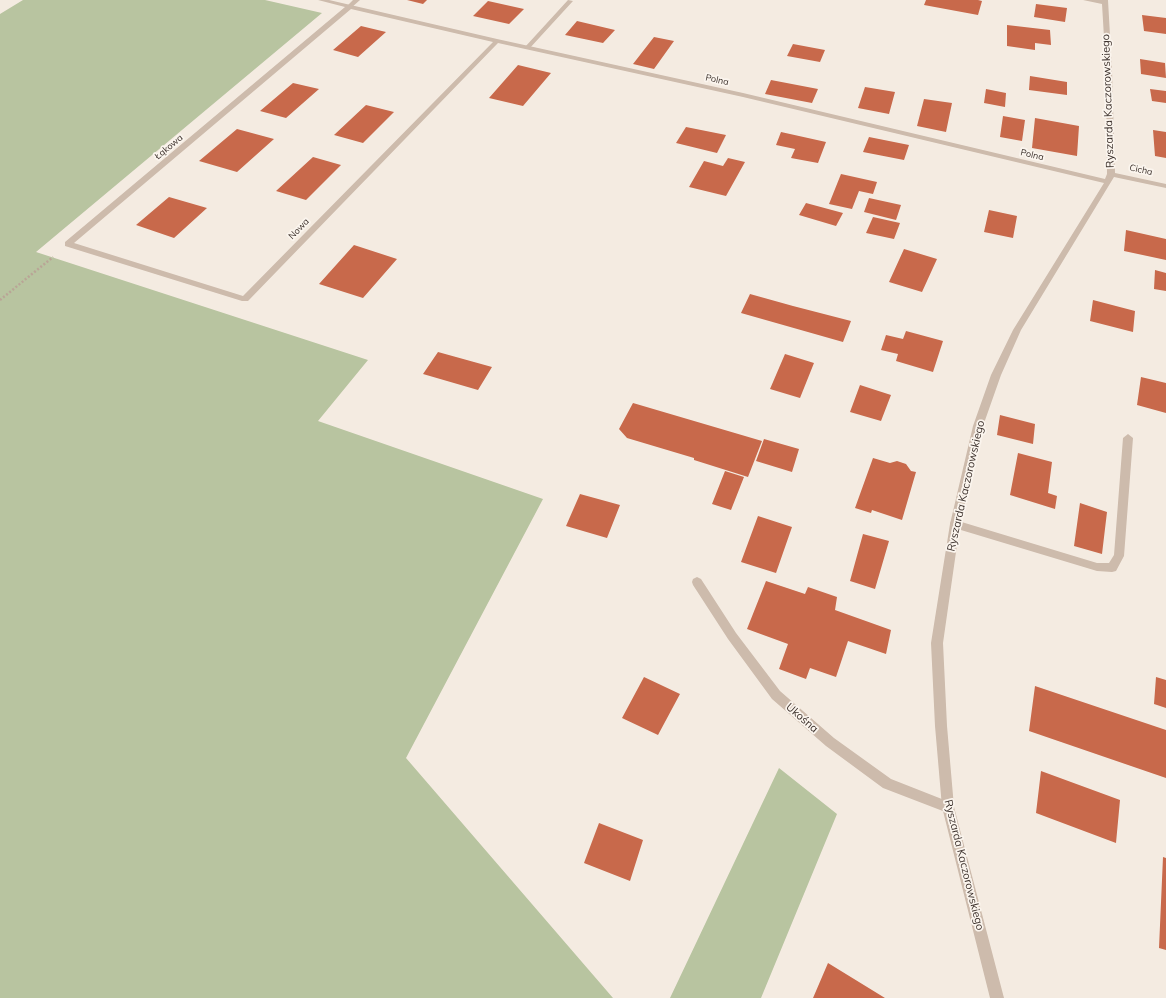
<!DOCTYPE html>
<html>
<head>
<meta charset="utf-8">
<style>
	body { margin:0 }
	canvas { display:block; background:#f4ebe1 }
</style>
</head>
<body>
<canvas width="1166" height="998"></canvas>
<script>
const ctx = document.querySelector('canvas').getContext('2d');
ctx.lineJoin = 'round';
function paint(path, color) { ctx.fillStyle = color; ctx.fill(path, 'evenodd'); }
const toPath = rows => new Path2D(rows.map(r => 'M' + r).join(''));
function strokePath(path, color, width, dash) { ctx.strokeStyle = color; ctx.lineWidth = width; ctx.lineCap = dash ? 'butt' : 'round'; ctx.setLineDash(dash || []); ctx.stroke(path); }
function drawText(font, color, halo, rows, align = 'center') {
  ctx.font = font + ' Mulish,sans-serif'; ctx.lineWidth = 3.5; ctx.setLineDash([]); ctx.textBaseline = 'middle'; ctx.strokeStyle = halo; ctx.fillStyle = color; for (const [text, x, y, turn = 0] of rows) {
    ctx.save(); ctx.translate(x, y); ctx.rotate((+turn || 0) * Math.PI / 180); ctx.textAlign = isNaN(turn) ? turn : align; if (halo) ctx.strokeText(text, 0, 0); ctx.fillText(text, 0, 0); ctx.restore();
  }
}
paint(toPath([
	[23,0,265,0,322,13,36,252,368,360,318,421,543,499,406,758,613,998,0,998,0,14],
	[779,768,837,814,761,998,670,998]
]), '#b8c4a0');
paint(toPath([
	[407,0,427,0,423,4],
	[926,0,978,0,982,1,978,15,924,5],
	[488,1,524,9,509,24,473,16],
	[1036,4,1067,8,1065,22,1034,17],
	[1142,15,1166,18,1166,34,1144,31],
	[577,21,615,30,603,43,565,35],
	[1007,25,1050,30,1051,45,1035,43,1035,50,1007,46],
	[361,26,386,32,358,57,333,50],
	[654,37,674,41,654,69,633,64],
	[793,44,825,50,820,62,787,56],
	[1140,59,1165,63,1166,78,1141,74],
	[518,65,551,73,523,106,489,98],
	[1030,76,1067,82,1067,95,1029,90],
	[771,80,818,89,812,103,765,94],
	[293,83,319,89,286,118,260,111],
	[865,87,895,92,889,114,858,108],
	[986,89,1006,93,1005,107,984,103],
	[1150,89,1166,91,1166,103,1152,101],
	[924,99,952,103,946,132,917,126],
	[366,105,394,112,363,143,334,135],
	[1003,116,1025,120,1022,141,1000,137],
	[1035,118,1079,126,1077,156,1032,148],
	[686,127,726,135,717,153,676,143],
	[237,129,274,139,237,172,199,161],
	[1153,130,1166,132,1166,158,1155,156],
	[781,132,826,142,818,163,791,158,795,149,776,145],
	[869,137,909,145,904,160,863,152],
	[313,157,341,165,306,200,276,191],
	[728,158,745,162,726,196,689,187,704,161,723,166],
	[841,174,877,182,873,194,859,191,852,209,829,204],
	[169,197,207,208,174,238,136,225],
	[869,198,901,205,896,220,864,212],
	[806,203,843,213,836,226,799,215],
	[989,210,1017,216,1013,238,984,232],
	[873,217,900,223,894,239,866,233],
	[1126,230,1166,239,1166,260,1124,251],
	[354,245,397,259,363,298,319,284],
	[904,249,937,259,922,292,889,282],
	[1155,270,1166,273,1166,291,1154,289],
	[750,294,793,306,851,321,843,342,741,313],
	[1093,300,1135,311,1133,332,1090,321],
	[906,331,943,341,933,372,896,361,898,354,881,350,886,335,903,339],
	[438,352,492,367,478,390,423,374],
	[785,354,814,363,800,398,770,389],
	[1141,377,1166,383,1166,413,1137,405],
	[860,385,891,395,881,421,850,412],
	[633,403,762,441,748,477,694,460,694,458,627,438,619,429],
	[1000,415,1035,424,1033,444,997,435],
	[764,439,799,449,792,472,756,461],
	[1018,453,1052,462,1048,493,1057,496,1055,509,1010,495],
	[873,458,890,463,897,461,906,464,911,471,916,472,902,520,872,510,871,513,855,508],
	[725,471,744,477,731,510,712,504],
	[580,494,620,505,607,538,566,526],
	[1080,503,1107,512,1102,554,1074,546],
	[758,516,792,527,776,573,741,562],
	[863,534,889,541,875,589,850,581],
	[766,581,805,594,808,587,837,597,835,610,891,630,886,654,848,641,836,677,810,668,806,679,779,669,788,644,747,629],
	[644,677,680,694,658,735,622,718],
	[1156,677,1166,680,1166,708,1154,704],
	[1035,686,1166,730,1166,778,1029,731],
	[1041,771,1120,800,1116,843,1036,813],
	[599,823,643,840,630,881,584,863],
	[1163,857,1166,858,1166,950,1159,948],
	[828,963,885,998,813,998]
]), '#c8694b');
strokePath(toPath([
	[0,300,53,257]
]), '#b9a596', 2.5, [2, 2]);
paint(toPath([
	[353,0,360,0,351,8,347,8,347,6,353,0],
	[568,0,573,1,529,49,525,49,525,47,568,0],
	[1128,434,1133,438,1124,556,1116,571,1112,572,1097,571,951,527,950,524,951,521,955,520,1097,563,1109,563,1114,555,1123,438,1128,434],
	[697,577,701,579,736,633,780,691,834,738,891,779,952,803,954,807,952,811,948,813,883,788,826,746,772,699,728,639,693,585,692,582,693,579,697,577]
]), '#cdbbac');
paint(toPath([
	[318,0,329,0,497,39,743,93,1105,179,1107,174,1106,71,1102,4,1083,0,1108,0,1112,71,1115,173,1166,184,1166,188,1114,177,1021,330,1001,375,983,426,960,524,943,643,947,726,954,807,1004,998,990,998,942,807,935,726,931,643,950,524,973,426,991,375,1013,330,1104,183,743,97,498,43,248,301,242,301,65,246,65,242,345,7,318,0],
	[351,9,493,42,243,296,74,243,351,9]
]), '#cdbbac');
drawText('9px', '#3b302b', '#fbf5ee', [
	["Polna",717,80,12],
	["Łąkowa",169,147,-40],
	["Polna",1032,155,13],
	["Cicha",1141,170,12],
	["Nowa",299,229,-46]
]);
drawText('11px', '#3b302b', '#fbf5ee', [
	["Ryszarda Kaczorowskiego",1108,101,-92],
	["Ryszarda Kaczorowskiego",966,486,-77],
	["Ukośna",802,718,41],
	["Ryszarda Kaczorowskiego",964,865,76]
]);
</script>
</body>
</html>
